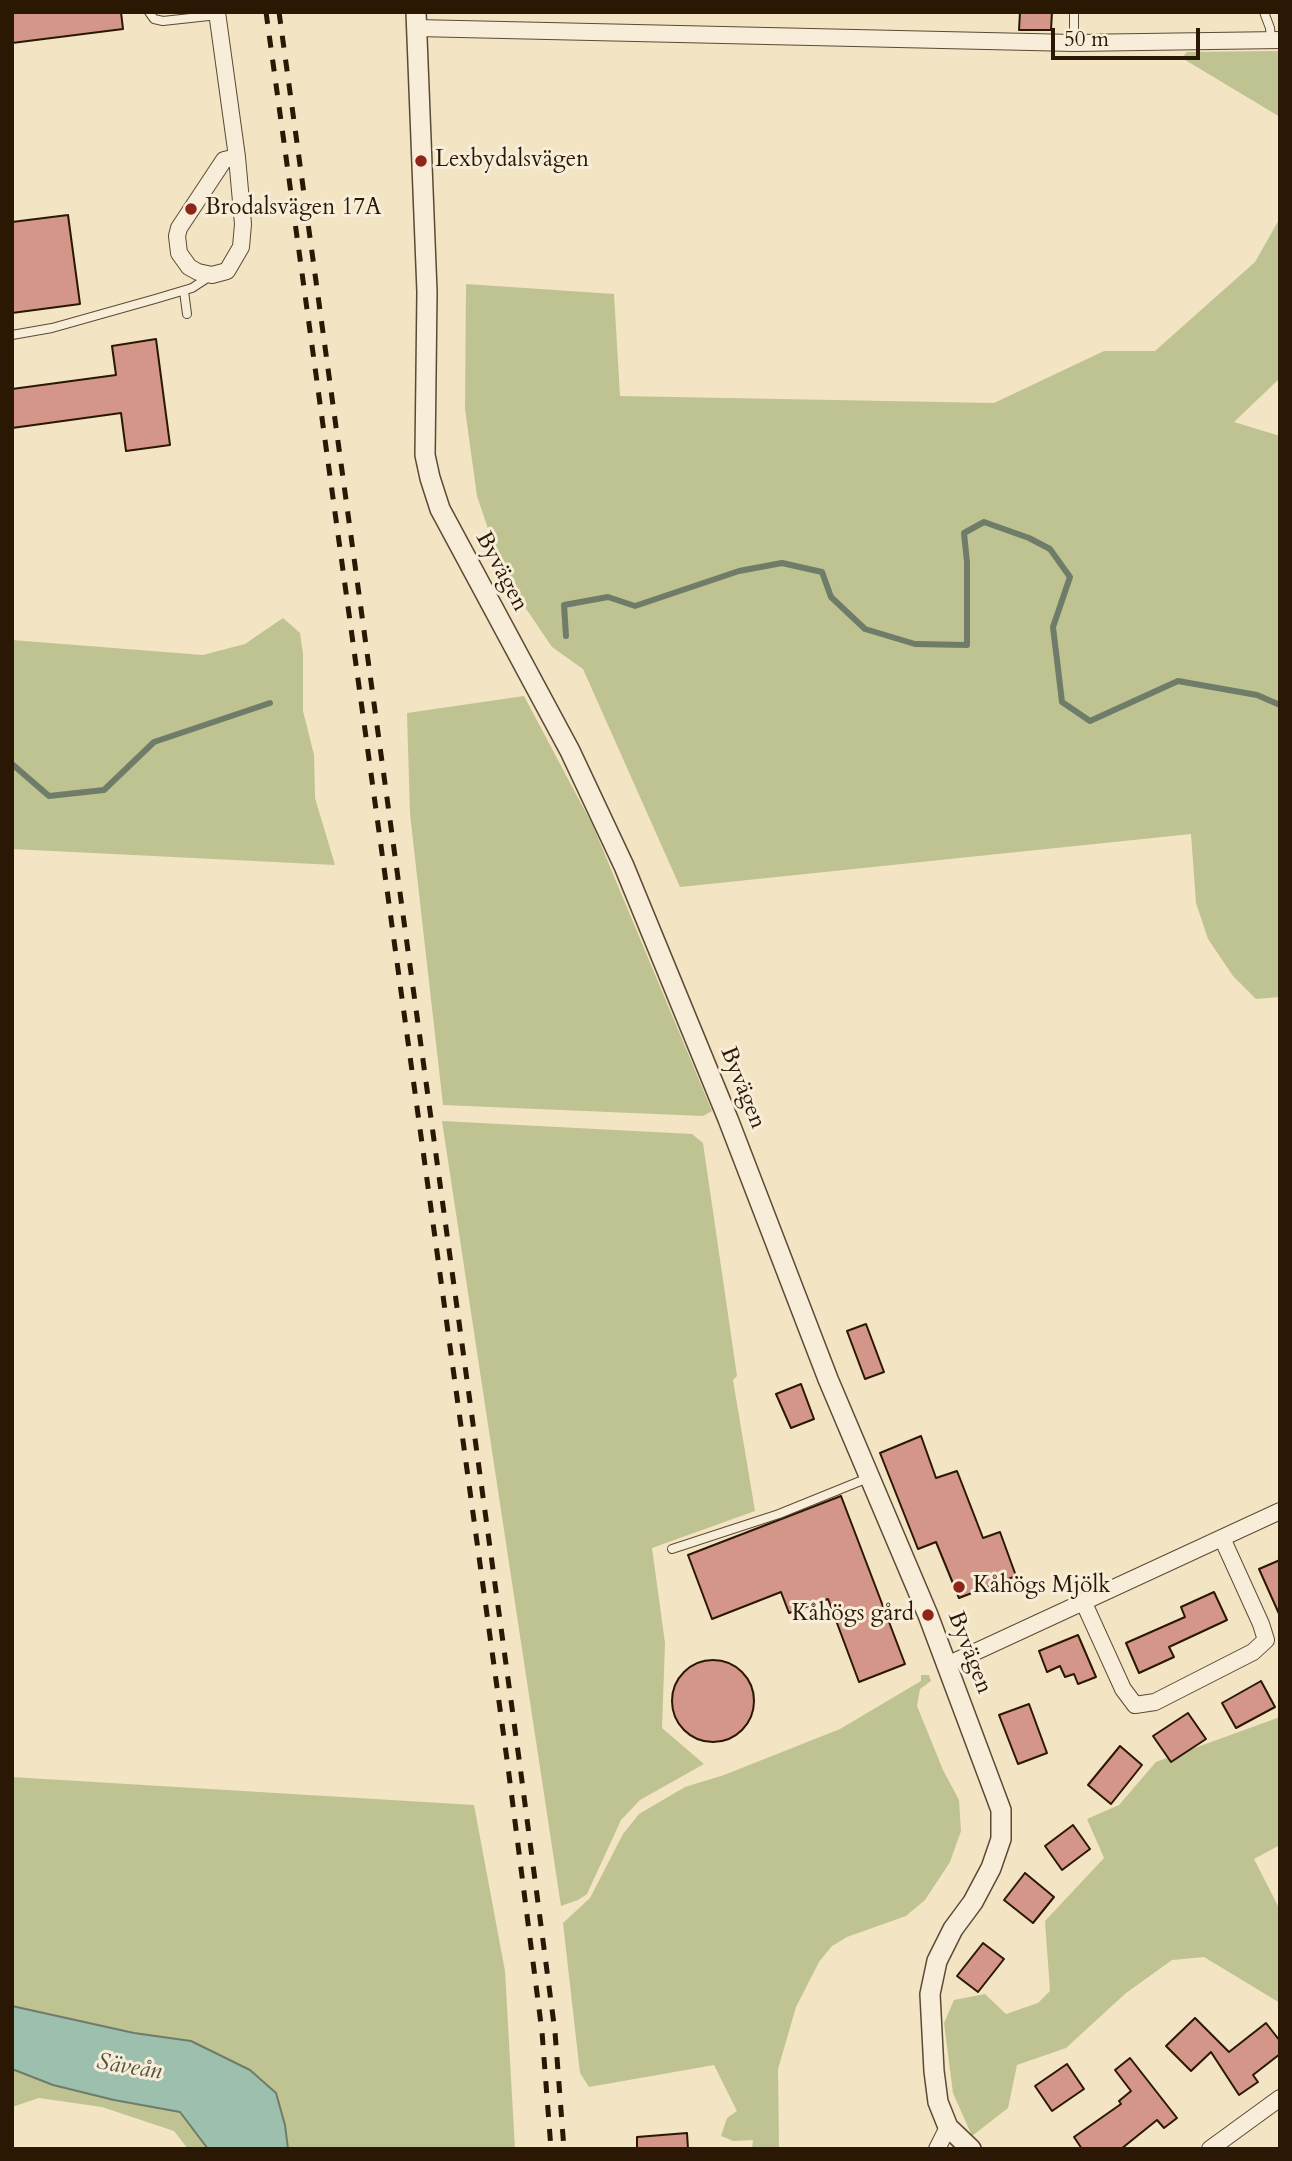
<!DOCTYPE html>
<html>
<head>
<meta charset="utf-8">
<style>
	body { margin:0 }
	#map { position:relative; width:1292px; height:2161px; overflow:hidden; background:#f3e4c3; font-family:Cardo,serif }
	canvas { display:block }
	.frame { position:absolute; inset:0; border:14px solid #2a1704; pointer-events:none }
	.scale { position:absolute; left:1051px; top:28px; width:149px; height:32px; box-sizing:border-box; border:4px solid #2a1704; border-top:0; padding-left:9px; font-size:21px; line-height:24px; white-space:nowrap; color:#2a1704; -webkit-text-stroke:5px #f7edd8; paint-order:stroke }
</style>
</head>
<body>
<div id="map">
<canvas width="1292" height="2161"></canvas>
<div class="frame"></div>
<div class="scale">50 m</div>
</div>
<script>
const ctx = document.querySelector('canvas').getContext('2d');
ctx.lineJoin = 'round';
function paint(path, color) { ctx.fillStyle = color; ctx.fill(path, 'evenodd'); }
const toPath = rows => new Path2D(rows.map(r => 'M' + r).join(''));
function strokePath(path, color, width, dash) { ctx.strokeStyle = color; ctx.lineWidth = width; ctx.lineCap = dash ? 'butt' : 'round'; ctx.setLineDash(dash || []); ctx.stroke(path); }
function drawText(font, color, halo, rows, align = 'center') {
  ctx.font = font + ' Cardo,serif'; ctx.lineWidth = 6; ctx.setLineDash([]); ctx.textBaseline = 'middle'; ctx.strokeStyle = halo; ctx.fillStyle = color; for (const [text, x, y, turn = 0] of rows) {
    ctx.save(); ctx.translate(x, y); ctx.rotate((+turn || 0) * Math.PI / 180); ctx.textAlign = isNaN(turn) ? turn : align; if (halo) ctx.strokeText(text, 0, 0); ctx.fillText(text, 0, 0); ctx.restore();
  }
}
paint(toPath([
	[1280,51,1280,117,1182,58,1187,52],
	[1280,218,1280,378,1234,422,1280,436,1280,997,1256,999,1233,976,1208,939,1196,903,1191,834,680,887,583,669,552,647,504,576,477,496,465,409,466,284,614,294,620,396,994,403,1104,351,1155,351,1255,262],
	[283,618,300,633,303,654,303,711,314,755,315,798,335,865,12,849,12,640,203,655,245,644],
	[524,696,593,826,712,1111,703,1116,443,1105,410,814,407,713],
	[442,1121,692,1134,703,1143,737,1376,733,1380,755,1511,652,1548,665,1643,662,1728,704,1764,640,1800,621,1820,587,1894,578,1900,561,1906],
	[921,1675,929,1675,931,1681,920,1689,917,1706,943,1770,959,1800,961,1831,950,1862,925,1900,906,1916,847,1937,832,1946,819,1962,796,2007,778,2069,779,2149,752,2149,753,2140,733,2141,721,2136,727,2118,737,2111,714,2065,589,2087,580,2073,563,1923,590,1898,623,1834,639,1814,685,1787,724,1775,840,1729,921,1681],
	[1280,1717,1280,1845,1254,1859,1280,1910,1280,2003,1204,1957,1172,1960,1126,1993,1066,2048,1017,2065,1008,2108,972,2136,953,2093,944,2023,954,2000,985,1994,1006,2014,1038,2003,1050,1991,1045,1921,1104,1858,1087,1819,1119,1805,1156,1762],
	[12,1777,474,1805,505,1971,515,2149,288,2149,285,2125,191,2041,134,2033,12,2006],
	[12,2069,53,2085,114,2100,180,2112,208,2149,188,2149,174,2131,102,2107,39,2098,12,2107]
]), '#bfc391');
const water = toPath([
	[12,2006,134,2033,191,2041,250,2070,276,2093,285,2125,288,2149,208,2149,180,2112,114,2100,53,2085,12,2069,12,2006]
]);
paint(water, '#9dbfad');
strokePath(water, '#6f7c69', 2);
strokePath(toPath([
	[566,636,564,605,608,597,635,606,739,571,782,563,822,572,831,597,865,629,915,644,967,645,967,562,964,533,984,522,1029,538,1050,549,1070,577,1053,627,1062,702,1090,721,1178,681,1257,695,1280,705],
	[12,764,49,796,104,790,154,742,270,703]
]), '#6f7c69', 6);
const building = toPath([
	[12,12,121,12,123,29,12,43,12,12],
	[1020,12,1052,12,1051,30,1019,30,1020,12],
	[68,215,80,304,12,313,12,222,68,215],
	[156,339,170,445,126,451,121,413,12,428,12,389,116,375,112,346,156,339],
	[866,1324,884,1372,865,1379,847,1331,866,1324],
	[801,1384,814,1419,791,1428,776,1394,801,1384],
	[921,1436,936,1478,957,1471,983,1538,1000,1532,1016,1576,959,1598,936,1542,918,1549,880,1453,921,1436],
	[841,1496,905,1664,859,1682,828,1599,789,1613,781,1592,712,1619,688,1555,841,1496],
	[1280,1560,1280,1616,1259,1569,1280,1560],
	[1214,1592,1227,1620,1169,1647,1174,1657,1139,1673,1126,1643,1185,1617,1181,1607,1214,1592],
	[1078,1635,1096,1677,1078,1684,1074,1674,1065,1677,1060,1666,1047,1672,1039,1651,1078,1635],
	'672 1701a41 41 0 1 1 82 0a41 41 0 1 1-82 0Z',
	[1261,1681,1275,1707,1236,1728,1222,1703,1261,1681],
	[1029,1704,1047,1753,1018,1764,999,1715,1029,1704],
	[1188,1713,1206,1739,1171,1762,1153,1736,1188,1713],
	[1120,1746,1142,1765,1111,1804,1088,1785,1120,1746],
	[1073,1825,1090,1849,1062,1870,1045,1846,1073,1825],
	[1025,1873,1054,1897,1033,1923,1004,1900,1025,1873],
	[983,1943,1004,1959,978,1992,957,1976,983,1943],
	[1195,2018,1229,2052,1266,2023,1280,2041,1280,2054,1253,2075,1258,2082,1239,2095,1211,2052,1191,2071,1166,2046,1195,2018],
	[1130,2058,1177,2118,1164,2128,1157,2120,1121,2149,1082,2149,1074,2137,1121,2104,1119,2101,1131,2091,1115,2070,1130,2058],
	[1067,2064,1084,2089,1052,2111,1035,2086,1067,2064],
	[687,2133,688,2149,637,2149,637,2137,687,2133]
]);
paint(building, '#d49688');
strokePath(building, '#2a1704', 2);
const service = toPath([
	[149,12,154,19,163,21,218,15],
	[1264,12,1270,28,1271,40],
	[1074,43,1074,12],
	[184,291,187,314],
	[12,335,52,328,155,299,192,288,212,275],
	[672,1549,779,1514,868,1478]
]);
const minor = toPath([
	[217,12,237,157,243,224,241,247,227,271,212,275,198,272,189,267,179,253,177,236,179,228,224,160,237,157],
	[416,28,1074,43,1280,40],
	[1083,1601,1123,1689,1135,1705,1155,1702,1253,1652,1266,1640,1261,1624,1222,1538],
	[947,1665,1280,1511],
	[937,2149,948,2127],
	[1210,2149,1280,2098]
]);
const tertiary = toPath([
	[416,12,427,292,425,455,430,478,440,509,570,751,624,866,728,1119,828,1379,928,1615,1001,1810,1001,1839,991,1868,973,1902,953,1929,937,1961,930,1994,934,2071,938,2102,948,2127,971,2149]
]);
strokePath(service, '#5c4a34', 10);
strokePath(minor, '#5c4a34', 18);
strokePath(tertiary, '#5c4a34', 22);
strokePath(service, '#f7edd8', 8);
strokePath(minor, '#f7edd8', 16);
strokePath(tertiary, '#f7edd8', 19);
strokePath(toPath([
	[266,12,508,1767,542,2032,551,2149],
	[279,12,520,1766,555,2032,564,2149]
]), '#2a1704', 5, [12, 12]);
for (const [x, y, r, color] of [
	[421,161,7,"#8f2418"],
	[191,209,7,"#8f2418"],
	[959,1587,7,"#8f2418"],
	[928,1615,7,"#8f2418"]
]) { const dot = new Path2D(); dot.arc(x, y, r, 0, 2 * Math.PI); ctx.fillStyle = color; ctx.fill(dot); strokePath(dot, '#f7edd8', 2.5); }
drawText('23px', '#2a1704', '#f7edd8', [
	["Lexbydalsvägen",435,161],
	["Brodalsvägen 17A",205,209],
	["Kåhögs Mjölk",973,1587],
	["Kåhögs gård",914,1615,"right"]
], 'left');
drawText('23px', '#2a1704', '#f7edd8', [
	["Byvägen",501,572,62],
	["Byvägen",742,1088,68],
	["Byvägen",969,1653,69]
]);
drawText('italic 24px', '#52523f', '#f7edd8', [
	["Säveån",129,2068,9]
]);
</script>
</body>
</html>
